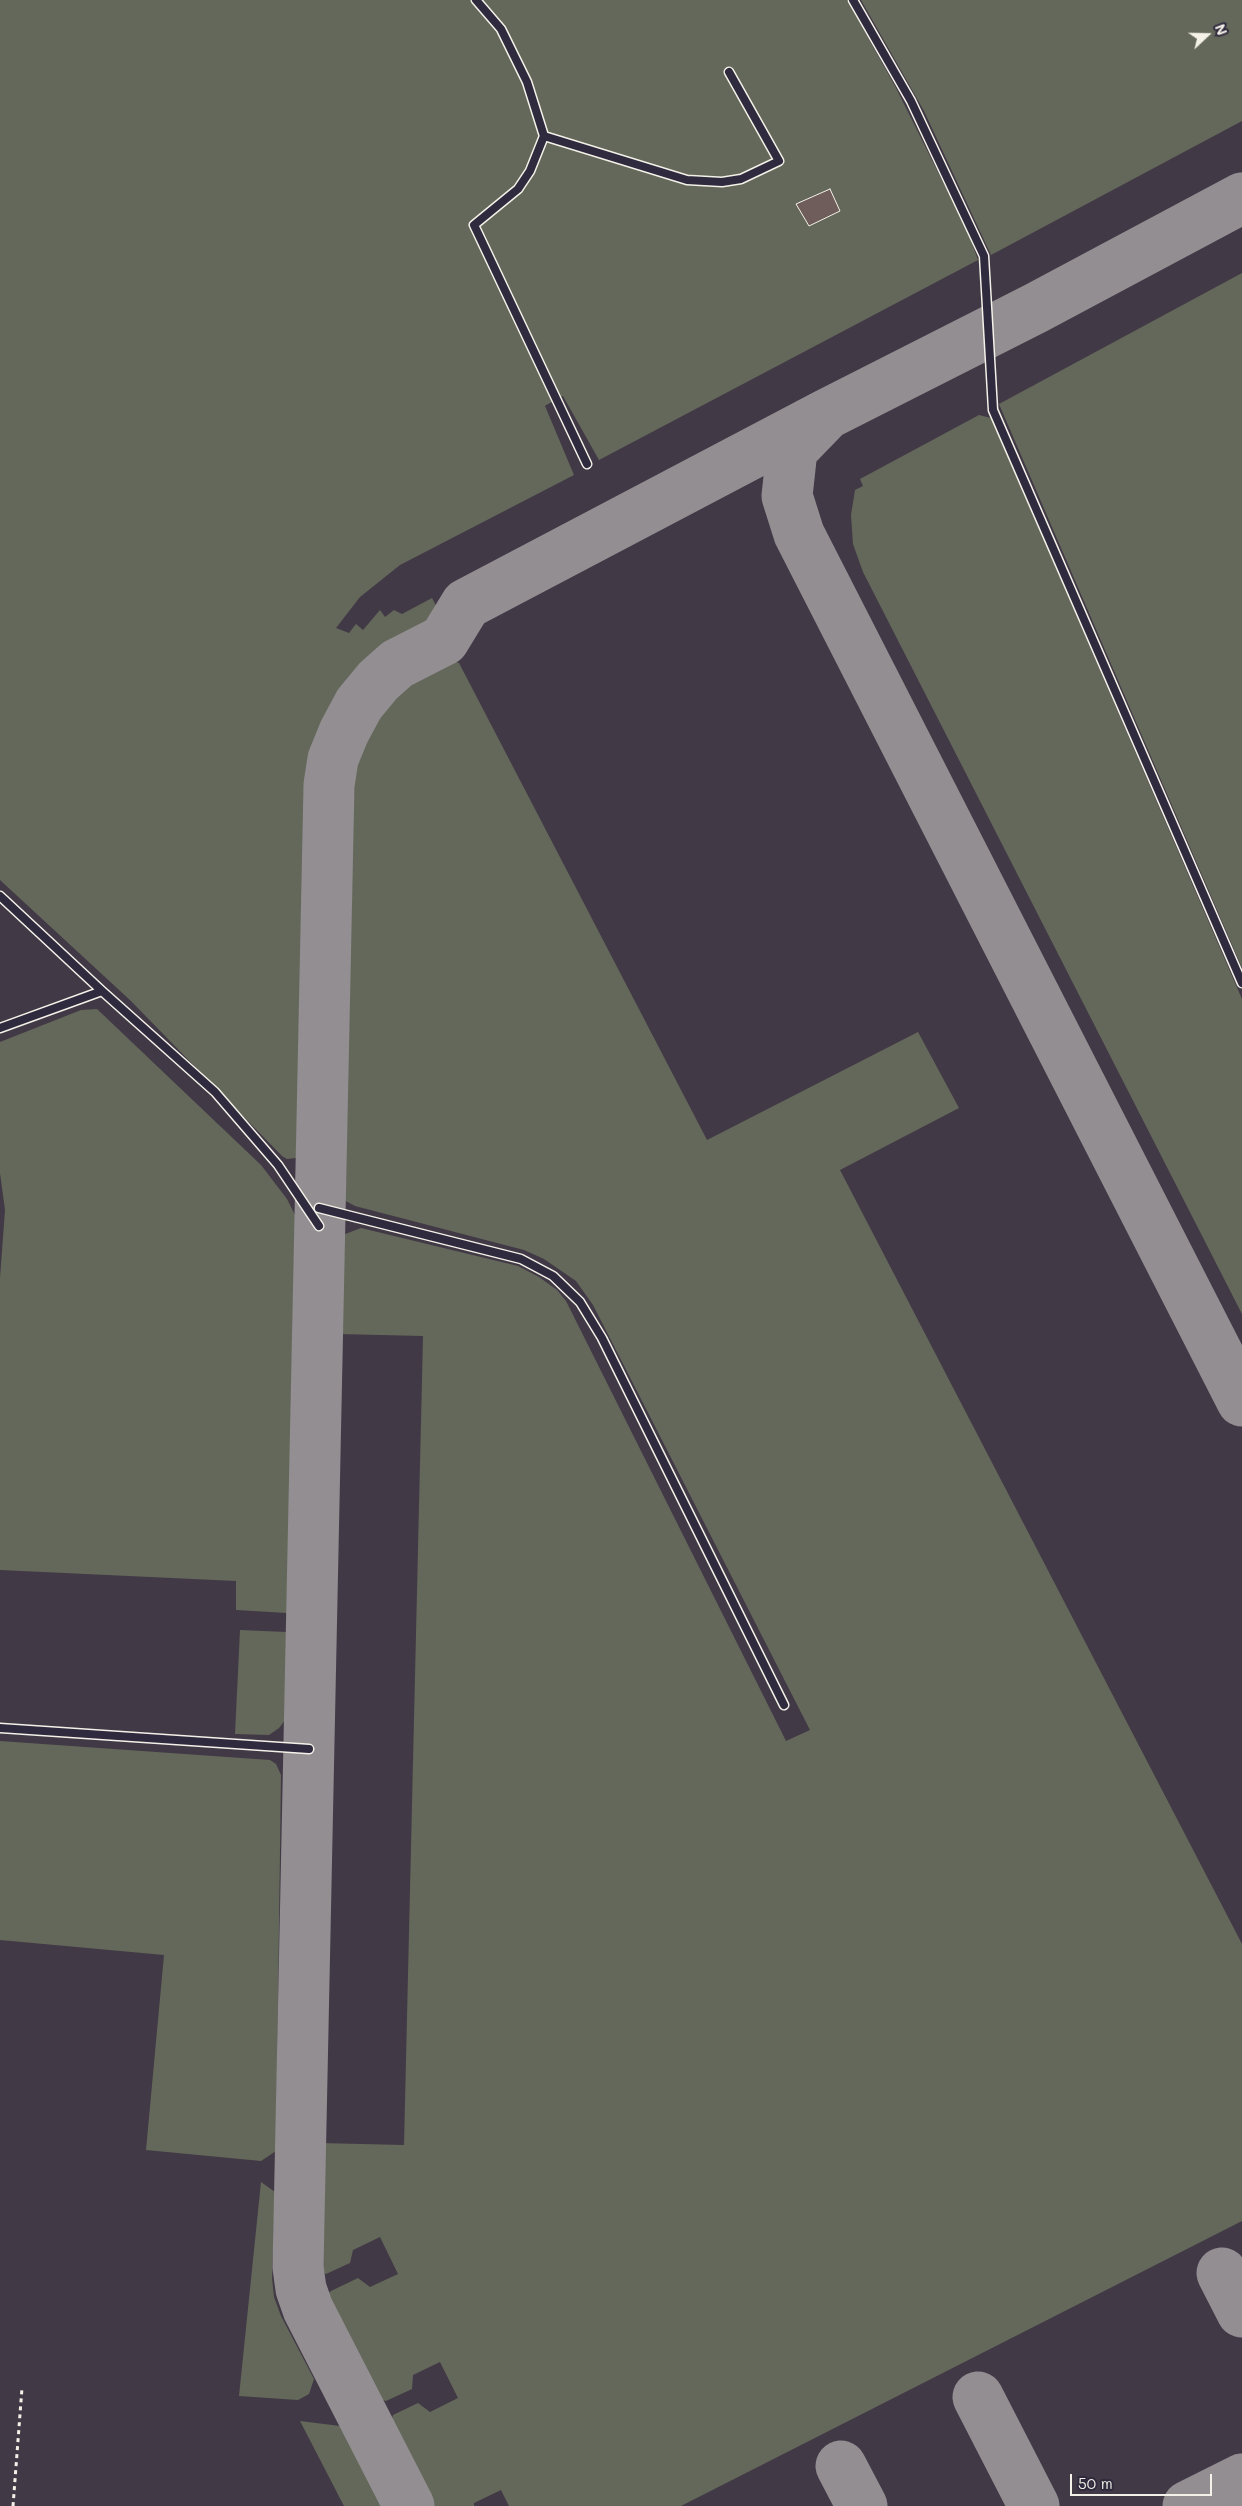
<!DOCTYPE html>
<html>
<head>
<meta charset="utf-8">
<style>
	body { margin:0 }
	#map { position:relative; width:1242px; height:2506px; overflow:hidden; background:#2f2a3d; font-family:Mali,sans-serif }
	canvas { display:block }
	.north { position:absolute; left:1182px; top:10px; width:50px; height:50px; -webkit-text-stroke:4px #2f2a3d; paint-order:stroke; rotate:69deg; font-size:14px; font-weight:700; line-height:20px; text-align:center; color:#f4f1e8 }
	.north::after { content:''; display:block; margin:auto; width:18px; height:22px; background:#f4f1e8; clip-path:polygon(50% 0,100% 100%,50% 72%,0 100%) }
	.scale { position:absolute; left:1070px; top:2474px; width:142px; height:22px; box-sizing:border-box; border:2px solid #f4f1e8; border-top:0; padding-left:6px; font-size:15px; line-height:18px; white-space:nowrap; color:#f4f1e8; -webkit-text-stroke:4px #2f2a3d; paint-order:stroke }
</style>
</head>
<body>
<div id="map">
<canvas width="1242" height="2506"></canvas>
<div class="north">N</div>
<div class="scale">50 m</div>
</div>
<script>
const ctx = document.querySelector('canvas').getContext('2d');
ctx.lineJoin = 'round';
function paint(path, color) { ctx.fillStyle = color; ctx.fill(path, 'evenodd'); }
const toPath = rows => new Path2D(rows.map(r => 'M' + r).join(''));
function strokePath(path, color, width, dash) { ctx.strokeStyle = color; ctx.lineWidth = width; ctx.lineCap = dash ? 'butt' : 'round'; ctx.setLineDash(dash || []); ctx.stroke(path); }
paint(toPath([
	[809,0,1242,0,1242,2506,0,2506,0,444,424,477,893,204]
]), '#423946');
paint(toPath([
	[0,0,847,0,895,86,968,232,978,260,599,460,563,396,545,406,574,475,400,565,360,597,336,628,349,633,356,624,363,630,380,610,385,617,394,610,402,614,432,598,442,617,441,625,434,634,396,655,379,668,363,685,339,720,325,760,320,782,315,1013,303,1014,301,1155,296,1158,287,1159,282,1156,131,1001,0,880],
	[861,0,1242,0,1242,121,991,255,924,111],
	[1242,273,1242,968,999,404],
	[979,415,991,418,1242,999,1242,1314,863,572,853,544,851,515,855,490,863,486,860,479],
	[445,657,459,663,707,1140,918,1032,959,1108,840,1170,1242,1944,1242,2221,681,2506,509,2506,501,2490,474,2503,474,2506,432,2506,391,2423,393,2415,418,2403,430,2412,458,2398,440,2362,413,2375,412,2389,386,2401,379,2399,326,2296,331,2291,358,2278,370,2287,398,2274,380,2237,353,2250,350,2263,326,2274,318,2268,319,2143,404,2145,423,1336,338,1334,340,1236,361,1228,518,1266,539,1277,557,1290,566,1301,786,1741,810,1730,593,1305,576,1281,544,1259,524,1250,355,1206,340,1198,344,1014,332,1013,338,789,342,765,353,734,370,706,386,685,416,663],
	[97,1009,261,1165,287,1199,297,1219,287,1613,236,1610,236,1581,0,1570,0,1278,5,1210,0,1173,0,1042,81,1010],
	[240,1630,287,1632,286,1719,279,1728,269,1735,235,1734],
	[0,1741,270,1760,276,1764,281,1775,276,2151,261,2161,146,2150,164,1955,0,1940],
	[261,2182,275,2192,272,2278,274,2297,281,2316,314,2379,309,2394,298,2400,239,2396],
	[300,2421,340,2426,382,2506,344,2506]
]), '#64685a');
strokePath(toPath([
	[823,418,792,450,787,496,799,534,1242,1401],
	[1222,2273,1242,2312],
	[978,2397,1034,2506],
	[841,2466,862,2506],
	[409,2506,308,2309,301,2289,298,2267,329,785,333,759,344,732,359,704,378,681,397,664,444,640,466,604,825,415,1036,308,1242,198],
	[1188,2506,1242,2479]
]), '#928e92', 51);
const building = toPath([
	[830,189,840,211,809,226,796,204,830,189]
]);
paint(building, '#6e5d5b');
strokePath(building, '#f4f1e8', 1);
const lane = toPath([
	[476,0,501,29,527,82,544,136,530,171,518,189,474,225,587,464],
	[853,0,911,101,984,256,993,410,1242,983],
	[544,136,687,180,722,182,741,179,779,161,729,72],
	[0,896,102,991,215,1092,278,1165,319,1226],
	[0,1028,102,991],
	[319,1208,521,1259,553,1276,580,1302,602,1338,784,1705],
	[0,1728,309,1749]
]);
strokePath(lane, '#f4f1e8', 11);
strokePath(toPath([
	[13,2506,22,2388]
]), '#f4f1e8', 3, [4, 4]);
strokePath(lane, '#2f2a3d', 8);
</script>
</body>
</html>
